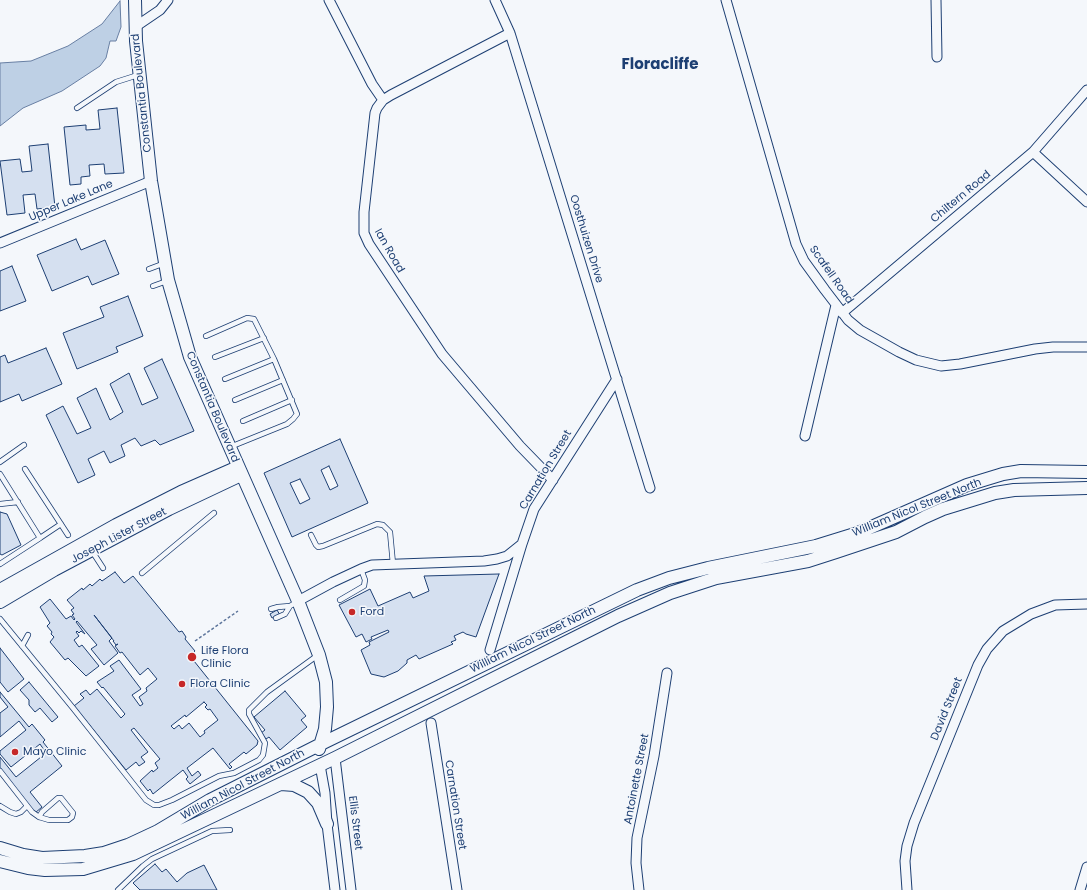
<!DOCTYPE html>
<html>
<head>
<meta charset="utf-8">
<style>
	body { margin:0 }
	canvas { display:block; background:#f4f7fb }
</style>
</head>
<body>
<canvas width="1087" height="890"></canvas>
<script>
const ctx = document.querySelector('canvas').getContext('2d');
ctx.lineJoin = 'round';
function paint(path, color) { ctx.fillStyle = color; ctx.fill(path, 'evenodd'); }
const toPath = rows => new Path2D(rows.map(r => 'M' + r).join(''));
function strokePath(path, color, width, dash) { ctx.strokeStyle = color; ctx.lineWidth = width; ctx.lineCap = dash ? 'butt' : 'round'; ctx.setLineDash(dash || []); ctx.stroke(path); }
function drawText(font, color, halo, rows, align = 'center') {
  ctx.font = font + ' Poppins,sans-serif'; ctx.lineWidth = 3; ctx.setLineDash([]); ctx.textBaseline = 'middle'; ctx.strokeStyle = halo; ctx.fillStyle = color; for (const [text, x, y, turn = 0] of rows) {
    ctx.save(); ctx.translate(x, y); ctx.rotate((+turn || 0) * Math.PI / 180); ctx.textAlign = isNaN(turn) ? turn : align; if (halo) ctx.strokeText(text, 0, 0); ctx.fillText(text, 0, 0); ctx.restore();
  }
}
const water = toPath([
	[120,1,121,27,116,41,110,41,106,58,100,66,62,91,23,108,0,126,0,63,31,61,68,46,102,24,120,1]
]);
paint(water, '#bed0e5');
strokePath(water, '#687fa3', 1);
const building = toPath([
	[117,108,124,173,105,174,104,164,89,165,90,176,81,177,81,184,70,185,64,127,86,125,86,130,100,129,98,110,117,108],
	[48,144,55,207,37,209,35,194,23,195,25,213,7,215,0,161,20,159,22,172,32,171,29,146,48,144],
	[76,239,81,250,105,240,119,274,92,285,88,276,52,291,37,255,76,239],
	[12,266,26,301,0,311,0,271,12,266],
	[128,296,143,336,116,347,118,352,77,369,63,333,104,317,100,307,128,296],
	[46,348,62,384,22,401,19,394,0,402,0,357,5,355,8,363,46,348],
	[162,359,194,431,160,445,155,440,141,446,135,438,121,445,125,456,110,463,104,451,88,459,95,475,78,483,46,415,63,406,77,434,91,428,77,398,96,388,110,420,123,412,110,384,129,373,142,405,158,398,144,368,162,359],
	[340,439,368,503,292,537,264,473,340,439],
	[329,466,338,486,330,490,321,470,329,466],
	[300,479,310,499,300,504,290,483,300,479],
	[0,512,7,514,21,545,2,555,0,554,0,512],
	[115,572,124,583,133,576,179,632,182,631,186,637,185,639,195,651,190,656,258,741,257,745,246,754,244,752,229,764,232,767,230,769,213,748,187,768,192,776,198,771,201,775,190,784,186,779,188,777,183,770,153,794,150,789,148,791,140,781,152,770,153,772,158,768,155,763,160,759,134,728,131,730,148,752,141,757,145,762,139,766,136,762,126,770,74,706,84,698,80,694,86,690,90,695,97,689,121,718,125,714,103,687,102,688,97,682,114,671,110,666,119,660,141,689,132,695,140,706,143,704,139,697,147,691,146,688,157,679,148,668,140,675,122,652,120,653,115,646,118,644,116,645,113,641,114,641,94,615,112,638,109,641,118,653,104,665,91,649,97,645,77,621,76,622,85,634,81,631,79,633,77,631,76,632,79,636,74,640,79,647,82,645,99,666,86,676,68,658,65,660,50,642,54,637,51,634,52,632,47,626,50,623,40,607,50,599,66,619,71,616,74,620,75,619,72,615,74,614,71,610,74,608,67,600,82,588,83,590,90,584,92,586,100,579,102,581,115,572],
	[204,702,207,705,205,707,208,710,210,709,218,720,204,731,205,733,200,737,189,723,182,729,179,725,174,729,171,726,185,715,186,717,204,702],
	[499,574,476,637,466,634,463,632,454,636,456,640,451,642,453,644,419,659,416,655,407,660,407,663,398,671,384,677,371,674,361,650,370,645,369,642,389,632,388,630,371,637,372,639,366,642,362,634,356,637,339,605,370,589,378,606,410,592,413,598,429,591,424,576,499,574],
	[277,610,280,615,272,618,270,614,277,610],
	[0,648,24,679,8,692,0,682,0,648],
	[29,682,58,717,52,722,40,708,35,712,29,705,29,700,20,690,29,682],
	[285,691,306,716,301,720,307,727,280,750,269,737,266,739,261,733,265,730,254,717,285,691],
	[0,692,29,727,32,724,45,740,43,742,62,766,30,792,42,807,35,813,0,770,0,757,16,777,46,753,40,744,11,767,0,754,0,751,26,730,19,721,0,737,0,713,8,707,0,697,0,692],
	[155,864,162,872,166,869,177,882,187,873,204,865,217,890,140,890,133,883,155,864]
]);
paint(building, '#d5e0f0');
strokePath(building, '#1d3f73', 1);
const lane = toPath([
	[77,108,116,82,138,75],
	[149,269,165,263],
	[153,286,167,281],
	[206,336,247,318,254,319,274,359,297,414,293,419,287,424,230,447],
	[215,357,264,338],
	[225,379,274,359],
	[235,400,283,380],
	[243,421,292,400],
	[0,462,24,445],
	[25,469,68,535],
	[0,474,40,538,0,564],
	[0,504,18,502],
	[311,535,316,545,318,547,323,546,377,524,383,525,390,532,393,564],
	[40,538,61,524],
	[92,551,103,568],
	[142,573,214,513],
	[340,600,364,586,365,580,361,569],
	[271,609,278,607,290,606,297,602],
	[276,618,285,614,290,606],
	[0,619,73,708,146,800,154,805,159,805,172,800,219,776,234,773,259,760,263,755,265,743,249,714,249,710,267,692,318,655],
	[22,646,28,635],
	[0,771,32,812,39,817,42,812,58,798,61,798,73,813,72,817,68,820,49,820,39,817],
	[0,806,10,812,16,814,21,812,27,806],
	[118,890,143,866,152,859,212,831,230,830]
]);
const street = toPath([
	[329,0,372,84,383,100],
	[495,0,510,33,650,488],
	[726,0,796,244,804,261,825,290,848,320,860,330,899,352,916,360,941,366,960,364,1035,349,1053,347,1087,347],
	[936,0,937,57],
	[135,27,160,10,168,0],
	[510,33,391,95,383,100,377,108,375,113,364,212,364,233,369,244,442,354,520,446,553,480],
	[1033,152,1087,202],
	[0,243,151,181],
	[842,313,1033,152,1087,90],
	[805,436,836,305],
	[298,601,333,582,361,569,372,565,484,561,497,559,507,556,522,544],
	[490,650,522,544,534,509,617,379],
	[431,723,457,890],
	[335,758,351,890],
	[320,765,325,793,327,824,335,890],
	[639,890,636,863,637,838,654,756,667,673],
	[907,890,905,861,907,846,914,823,978,665,987,649,1003,631,1031,614,1055,605,1087,604],
	[1080,890,1087,867]
]);
const secondary = toPath([
	[135,0,136,41,151,181,168,280,190,357,298,601,319,655,326,682,327,707,325,729,319,749],
	[0,590,116,525,181,492,238,467],
	[0,602,54,570,169,509,241,475],
	[281,784,294,785,308,792,318,803,327,824],
	[0,848,23,855,42,858,85,856,104,853,128,845,158,831,210,800,325,742,637,590,669,578,708,568,816,546,858,533,967,485,1003,474,1021,471,1087,472],
	[0,861,28,868,45,870,83,869,133,854,335,758,618,616,670,593,716,578,808,561,836,552,896,532,925,517,943,509,995,493,1014,490,1087,488]
]);
strokePath(lane, '#1d3f73', 6);
strokePath(street, '#1d3f73', 11);
strokePath(secondary, '#1d3f73', 14);
strokePath(toPath([
	[195,641,238,611]
]), '#5e769c', 1.5, [3, 2]);
strokePath(lane, '#f4f7fb', 4.5);
strokePath(street, '#f4f7fb', 9);
strokePath(secondary, '#f4f7fb', 12);
for (const [x, y, r, color] of [
	[352,612,4,"#c62828"],
	[192,657,5,"#c62828"],
	[182,684,4,"#c62828"],
	[15,752,4,"#c62828"]
]) { const dot = new Path2D(); dot.arc(x, y, r, 0, 2 * Math.PI); ctx.fillStyle = color; ctx.fill(dot); strokePath(dot, '#f4f7fb', 1.5); }
drawText('11px', '#1d3f73', '#f4f7fb', [
	["Constantia Boulevard",142,93,-96],
	["Chiltern Road",961,197,-40],
	["Upper Lake Lane",71,201,-23],
	["Oosthuizen Drive",586,239,73],
	["Ian Road",389,251,60],
	["Scafell Road",831,275,55],
	["Constantia Boulevard",212,407,67],
	["Carnation Street",546,470,-59],
	["William Nicol Street North",917,508,-22],
	["Joseph Lister Street",119,536,-28],
	["William Nicol Street North",533,640,-26],
	["David Street",947,709,-68],
	["Antoinette Street",637,779,-79],
	["William Nicol Street North",243,785,-28],
	["Carnation Street",455,805,81],
	["Ellis Street",355,823,83]
]);
drawText('11px', '#1d3f73', '#f4f7fb', [
	["Ford",360,612],
	["Life Flora",201,651],
	["Clinic",201,664],
	["Flora Clinic",190,684],
	["Mayo Clinic",23,752]
], 'left');
drawText('bold 15px', '#1d3f73', '#f4f7fb', [
	["Floracliffe",660,65]
]);
</script>
</body>
</html>
